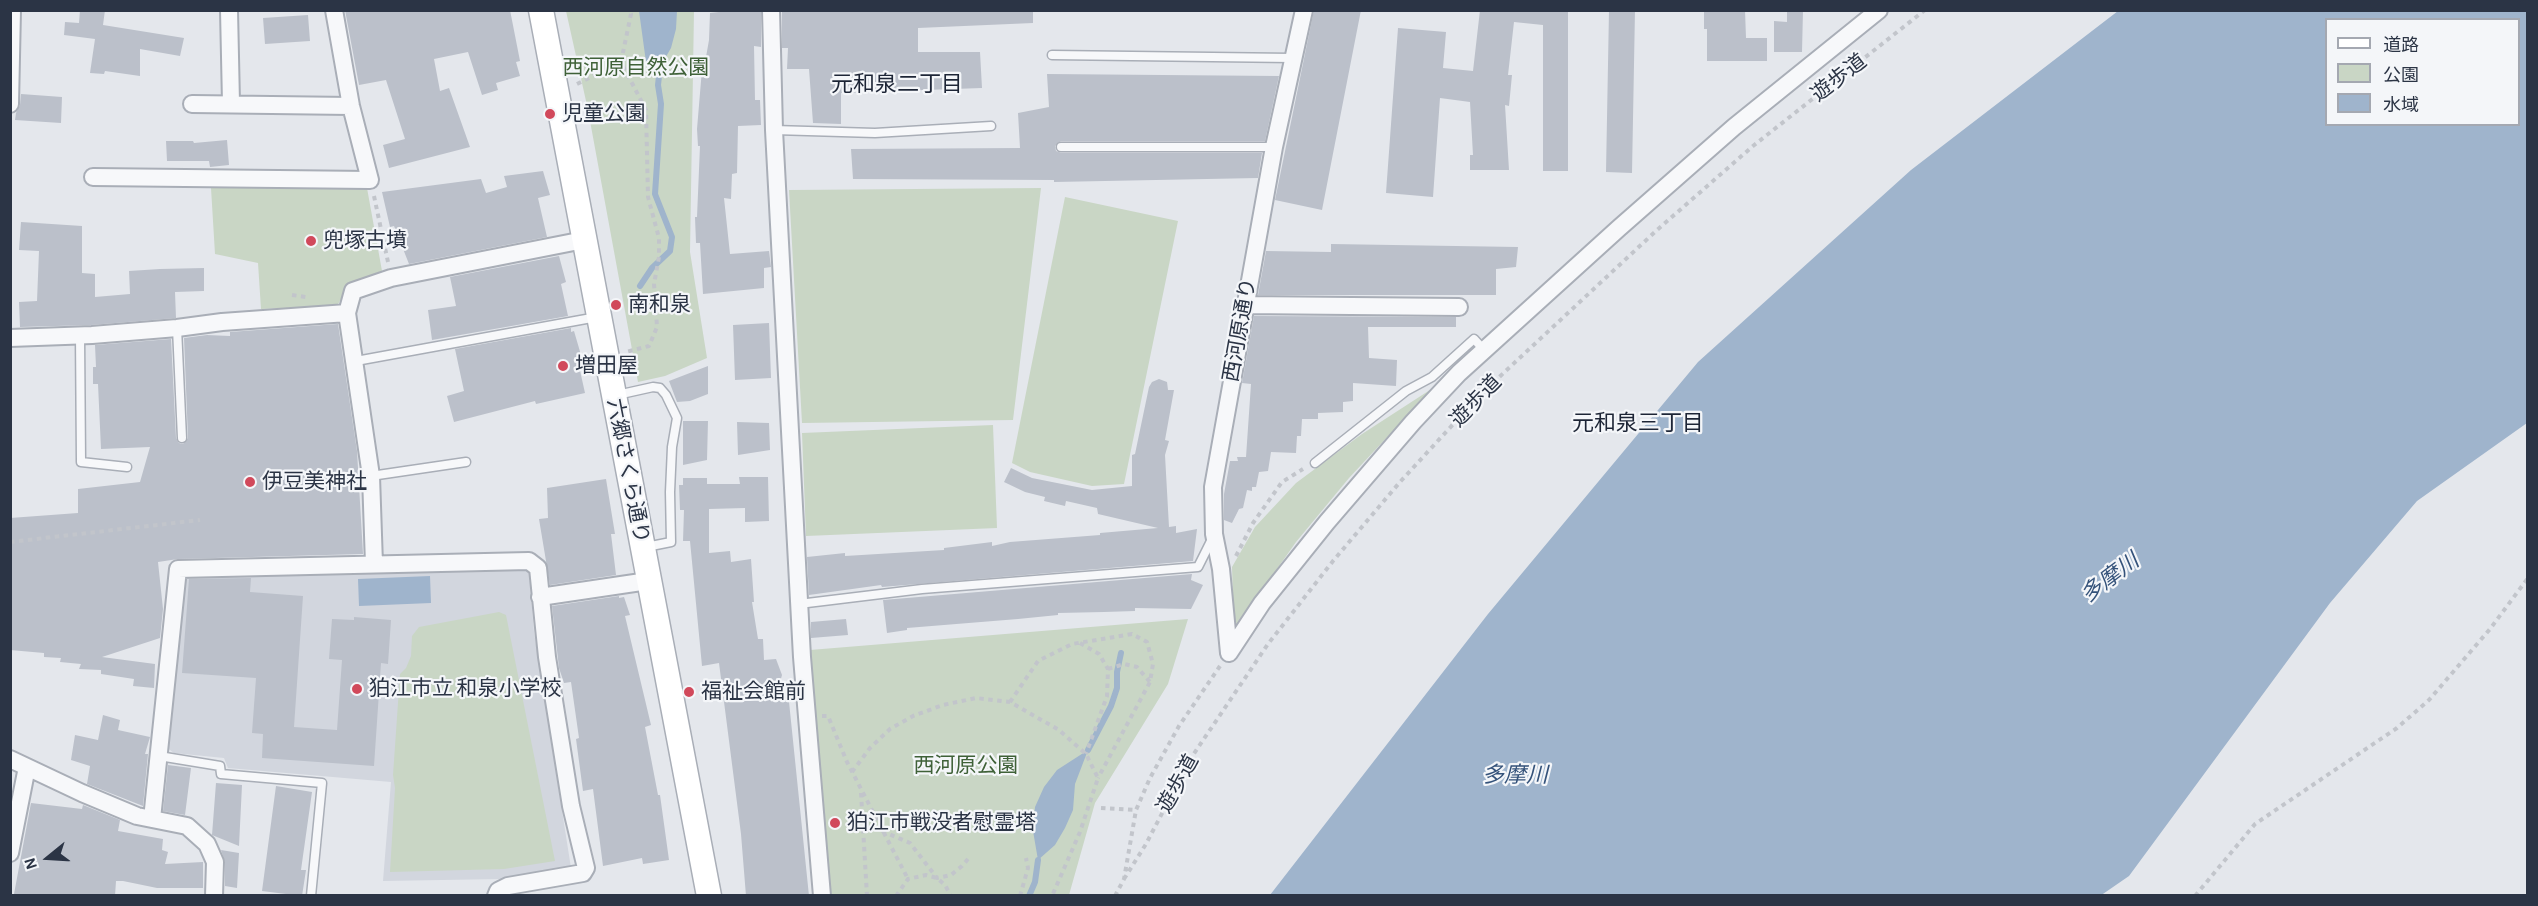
<!DOCTYPE html>
<html>
<head>
<meta charset="utf-8">
<style>
	body { margin:0 }
	#map { position:relative; width:2538px; height:906px; overflow:hidden; background:#e4e7ec; font-family:"Alegreya Sans","Noto Sans JP",sans-serif }
	canvas { display:block }
	.frame { position:absolute; inset:0; border:12px solid #2b3445; pointer-events:none }
	.legend { position:absolute; left:2325px; top:18px; width:195px; height:108px; box-sizing:border-box; background:#f4f6f9; border:2px solid #a4a8b1; margin:0; padding:8px 10px; list-style:none; font-size:18px; color:#2b3445 }
	.legend li { display:flex; align-items:center; gap:12px; height:30px }
	.legend b { width:30px; border:2px solid #a4a8b1 }
	.north { position:absolute; left:18px; top:828px; width:60px; height:60px; -webkit-text-stroke:4px #f4f6f9; paint-order:stroke; rotate:252deg; font-size:16px; font-weight:700; line-height:24px; text-align:center; color:#2b3445 }
	.north::after { content:''; display:block; margin:auto; width:21px; height:27px; background:#2b3445; clip-path:polygon(50% 0,100% 100%,50% 72%,0 100%) }
</style>
</head>
<body>
<div id="map">
<canvas width="2538" height="906"></canvas>
<div class="frame"></div>
<ul class="legend">
<li><b style="height:8px;background:#fff"></b>道路</li>
<li><b style="height:16px;background:#c9d6c5"></b>公園</li>
<li><b style="height:16px;background:#9fb4cc"></b>水域</li>
</ul>
<div class="north">N</div>
</div>
<script>
const ctx = document.querySelector('canvas').getContext('2d');
ctx.lineJoin = 'round';
function paint(path, color) { ctx.fillStyle = color; ctx.fill(path, 'evenodd'); }
const toPath = rows => new Path2D(rows.map(r => 'M' + r).join(''));
function strokePath(path, color, width, dash) { ctx.strokeStyle = color; ctx.lineWidth = width; ctx.lineCap = dash ? 'butt' : 'round'; ctx.setLineDash(dash || []); ctx.stroke(path); }
function drawText(font, color, halo, rows, align = 'center') {
  ctx.font = font + ' "Alegreya Sans","Noto Sans JP",sans-serif'; ctx.lineWidth = 4.5; ctx.setLineDash([]); ctx.textBaseline = 'middle'; ctx.strokeStyle = halo; ctx.fillStyle = color; for (const [text, x, y, turn = 0] of rows) {
    ctx.save(); ctx.translate(x, y); ctx.rotate((+turn || 0) * Math.PI / 180); ctx.textAlign = isNaN(turn) ? turn : align; if (halo) ctx.strokeText(text, 0, 0); ctx.fillText(text, 0, 0); ctx.restore();
  }
}
paint(toPath([
	[522,568,529,572,534,632,571,868,501,879,383,881,391,782,228,768,224,758,174,753,166,747,179,575]
]), '#d2d6de');
paint(toPath([
	[566,11,694,11,690,252,707,358,665,376,638,382,588,110],
	[211,188,367,188,382,271,350,283,337,306,261,309,258,263,215,254],
	[1041,188,1013,420,802,423,789,190],
	[1065,197,1178,221,1124,484,1092,486,1030,472,1012,463],
	[1433,388,1349,478,1296,542,1234,630,1232,567,1255,527,1296,483,1362,434],
	[993,425,997,528,806,536,802,433],
	[499,612,506,615,555,861,504,869,390,872,395,788,393,775,400,674,406,668,411,656,412,636,419,627],
	[1188,619,1168,684,1095,803,1069,895,831,895,810,650]
]), '#c9d6c5');
paint(toPath([
	[639,11,677,11,676,29,671,48,660,67,646,62],
	[2118,11,2528,11,2527,423,2417,501,2330,603,2129,876,2100,896,1270,895,1488,614,1698,362,1911,170],
	[2326,20,2518,20,2518,124,2326,124],
	[430,576,431,603,359,606,358,579],
	[1088,750,1075,784,1073,810,1065,828,1055,845,1038,860,1033,831,1035,807,1044,787,1057,770]
]), '#9fb4cc');
strokePath(toPath([
	[640,286,652,268,670,251,672,237,655,194,661,104,658,85,660,67],
	[1088,750,1111,706,1117,688,1117,672,1121,653],
	[1029,896,1035,882,1038,860]
]), '#9fb4cc', 6);
paint(toPath([
	[80,10,105,10,103,25,184,38,180,56,140,49,140,76,105,71,104,74,90,73,95,39,64,35,65,22,79,23],
	[345,10,510,10,520,61,516,62,520,76,496,83,498,90,482,95,468,52,434,59,440,91,449,88,470,147,389,168,383,145,405,139,386,80,359,85],
	[737,10,761,10,761,47,754,46,755,100,760,100,761,125,738,126,737,173,732,174,731,199,724,198,730,254,769,251,771,267,764,268,764,288,703,294,700,243,696,243,695,217,697,217,700,146,698,146,697,129,703,57,706,57,709,40,710,13],
	[782,10,1033,10,1033,23,918,28,918,52,980,52,982,88,841,93,841,124,813,123,809,69,787,69,788,48,782,48],
	[1314,10,1361,10,1322,210,1275,200],
	[1480,10,1568,10,1568,171,1543,171,1543,25,1514,22,1508,75,1512,75,1509,106,1505,105,1509,170,1470,170,1470,155,1473,155,1470,102,1440,98,1433,197,1386,193,1398,28,1446,32,1443,68,1473,71],
	[1609,10,1635,10,1632,173,1606,172],
	[1704,10,1745,10,1746,38,1767,38,1767,61,1707,61,1707,29,1704,29],
	[1787,10,1803,10,1802,52,1774,52,1774,21,1787,22],
	[308,15,310,41,265,44,263,18],
	[1047,74,1279,76,1265,141,1061,141,1055,146,1056,151,1061,153,1262,153,1258,178,1054,182,1054,180,853,179,851,149,1020,148,1018,113,1049,107],
	[21,94,62,97,61,123,15,120,16,113,20,105],
	[227,140,229,165,210,167,209,161,167,161,166,141,193,141,194,143],
	[543,171,550,195,538,198,547,237,409,264,394,226,390,227,382,192,481,179,486,193,507,187,504,176],
	[21,222,82,226,82,273,95,274,95,297,130,294,129,271,160,269,204,268,204,291,175,292,176,318,91,325,20,327,19,302,37,301,39,251,19,250],
	[1331,244,1518,247,1516,267,1496,269,1496,295,1258,295,1266,251,1331,252],
	[559,256,566,282,561,284,568,316,432,340,428,310,456,306,450,277],
	[1254,316,1456,317,1456,327,1368,327,1369,358,1397,360,1396,386,1353,383,1353,401,1343,402,1343,412,1318,413,1318,419,1302,419,1301,436,1297,436,1296,453,1271,452,1268,471,1259,472,1256,487,1252,487,1252,491,1247,490,1243,508,1239,509,1232,523,1224,520,1224,494,1230,461,1238,461,1237,457,1246,457,1251,384,1242,383],
	[769,323,771,378,735,380,733,325],
	[338,324,357,451,363,554,178,559,158,562,163,609,160,638,102,657,155,664,154,688,133,686,134,679,101,674,101,670,79,669,81,664,60,662,61,658,44,657,44,653,10,650,10,518,78,513,78,489,140,482,150,447,101,449,98,384,93,384,93,367,96,367,95,345,171,339,176,438,179,443,183,444,188,438,184,338,207,335,230,336,230,332],
	[571,328,571,332,574,331,581,355,577,357,585,393,536,404,535,401,454,422,447,396,464,391,455,349],
	[708,366,708,394,690,401,677,402,669,381],
	[1159,379,1167,382,1168,390,1174,390,1165,440,1169,441,1165,455,1169,527,1176,526,1176,533,1197,529,1193,561,882,587,881,585,809,595,807,557,845,553,845,556,944,550,944,548,992,542,992,546,1010,542,1100,535,1100,533,1158,528,1098,514,1097,508,1066,501,1065,506,1044,501,1045,497,1025,492,1004,482,1011,468,1032,478,1092,490,1132,486,1132,455,1135,454,1149,387,1152,382],
	[683,421,708,421,707,460,683,465],
	[737,422,769,423,770,450,738,455],
	[739,477,768,477,769,521,745,522,745,508,709,509,709,553,730,551,731,562,751,559,754,602,752,602,758,639,763,639,764,660,776,659,782,675,777,693,788,692,809,896,746,896,741,834,719,663,702,666,690,541,683,541,684,510,680,510,679,485,683,485,683,478,707,478,707,484,740,484],
	[606,479,615,534,611,534,616,575,550,585,539,519,548,518,547,488],
	[1192,574,1191,580,1203,585,1191,609,1135,608,1135,611,1104,612,1058,613,1058,615,1018,619,907,628,907,630,887,633,883,600],
	[251,578,250,592,303,596,294,727,337,730,342,660,329,659,332,619,354,620,354,617,391,620,388,664,381,663,374,766,262,758,263,734,252,733,256,678,182,673,189,579],
	[619,596,619,598,624,597,630,615,625,616,651,725,645,727,658,795,660,795,669,860,643,864,642,858,603,866,593,789,583,791,576,739,579,738,571,682,564,683,559,668,552,606],
	[846,619,848,635,811,638,811,622],
	[103,715,120,720,118,730,150,737,145,754,148,754,143,806,87,784,90,766,71,760,75,735,98,740],
	[168,765,191,768,185,815,163,811],
	[216,783,242,785,239,846,212,835],
	[276,786,312,792,301,870,306,870,302,896,262,891],
	[31,803,82,809,83,805,120,820,118,831,163,839,162,850,168,852,165,864,203,862,203,888,157,888,123,881,116,881,115,896,14,894],
	[221,850,239,853,237,888,225,886,225,862]
]), '#bbc0ca');
const lane = toPath([
	[1052,55,1292,58],
	[774,130,875,133,991,126],
	[1061,147,1274,147],
	[177,328,182,438],
	[80,336,81,462,127,467],
	[356,361,597,317],
	[617,395,653,387,660,388,666,395,677,418,672,447,670,492,671,542,646,547],
	[1315,463,1406,391,1432,377,1474,339,1484,350],
	[371,476,466,462],
	[799,604,922,589,1198,567,1214,535],
	[159,756,220,766,221,774,322,783,311,896]
]);
const street = toPath([
	[229,10,231,103],
	[771,10,774,130,802,657,822,896],
	[10,104,12,10],
	[192,104,351,106],
	[93,177,370,180,351,106,334,10],
	[1244,305,1459,307],
	[10,338,92,335,177,328,222,322,347,313],
	[374,564,371,476,347,313,353,291,391,278,584,240],
	[540,597,648,581],
	[1229,653,1262,603,1327,522,1413,422,1459,373,1619,228,1734,127,1879,10],
	[1229,653,1221,569,1214,534,1213,487,1274,147,1304,10],
	[10,759,82,793,137,816,187,826,207,844,215,862,214,896],
	[152,819,178,569,529,561,538,568,547,657,571,806,586,868,583,873,508,886,498,891,496,896],
	[10,853,27,767]
]);
const secondary = toPath([
	[541,10,709,896]
]);
strokePath(lane, '#a9aeb7', 11);
strokePath(street, '#a9aeb7', 20);
strokePath(secondary, '#a9aeb7', 27);
strokePath(toPath([
	[621,62,631,14,629,10],
	[577,84,621,62,646,110,648,197,659,238,659,257,654,284,657,327,649,346,626,352],
	[374,196,388,262],
	[292,295,306,297],
	[10,542,200,520],
	[1236,556,1253,523,1282,482,1303,469],
	[1080,643,1099,654,1108,669,1107,696,1086,754],
	[1108,669,1124,664,1137,667,1150,682],
	[1010,702,1038,661,1072,644,1132,634,1147,642,1153,664,1150,682,1098,778],
	[822,716,828,716,847,762,908,879],
	[852,772,870,748,890,729,913,716,943,705,976,698,1010,702,1059,730,1086,754,1098,778,1080,832,1052,896],
	[861,793,867,896],
	[1101,808,1136,810],
	[882,831,910,843,937,878,951,875,962,866,968,859],
	[1124,879,1146,844,1191,758,1268,644,1333,561,1400,482,1481,394,1657,230,1753,146,1925,10],
	[896,896,908,879,926,875,937,878,945,885,951,896],
	[1020,896,1028,868,1026,858],
	[1115,896,1124,879,1136,810,1150,778,1179,726,1220,666],
	[2195,896,2255,824,2397,728,2429,700,2490,629,2528,578]
]), '#c2c5cb', 4, [4.5, 4.5]);
strokePath(lane, '#f7f8fa', 8);
strokePath(street, '#f7f8fa', 16);
strokePath(secondary, '#fff', 24);
for (const [x, y, r, color] of [
	[550,114,6,"#d1495b"],
	[311,241,6,"#d1495b"],
	[616,305,6,"#d1495b"],
	[563,366,6,"#d1495b"],
	[250,482,6,"#d1495b"],
	[357,689,6,"#d1495b"],
	[689,692,6,"#d1495b"],
	[835,823,6,"#d1495b"]
]) { const dot = new Path2D(); dot.arc(x, y, r, 0, 2 * Math.PI); ctx.fillStyle = color; ctx.fill(dot); strokePath(dot, '#f4f6f9', 2); }
drawText('21px', '#3f6138', '#f4f6f9', [
	["西河原自然公園",636,68],
	["西河原公園",966,766]
]);
drawText('21px', '#2b3445', '#f4f6f9', [
	["遊歩道",1839,78,-38],
	["西河原通り",1240,330,-80],
	["遊歩道",1476,401,-46],
	["六郷さくら通り",628,471,79],
	["遊歩道",1178,784,-61]
]);
drawText('21px', '#2b3445', '#f4f6f9', [
	["児童公園",562,114],
	["兜塚古墳",323,241],
	["南和泉",628,305],
	["増田屋",575,366],
	["伊豆美神社",262,482],
	["狛江市立 和泉小学校",369,689],
	["福祉会館前",701,692],
	["狛江市戦没者慰霊塔",847,823]
], 'left');
drawText('22px', '#1d2536', '#f4f6f9', [
	["元和泉二丁目",897,84],
	["元和泉三丁目",1638,423]
]);
drawText('italic 22px', '#34527a', '#f4f6f9', [
	["多摩川",2110,578,-37],
	["多摩川",1515,775]
]);
</script>
</body>
</html>
